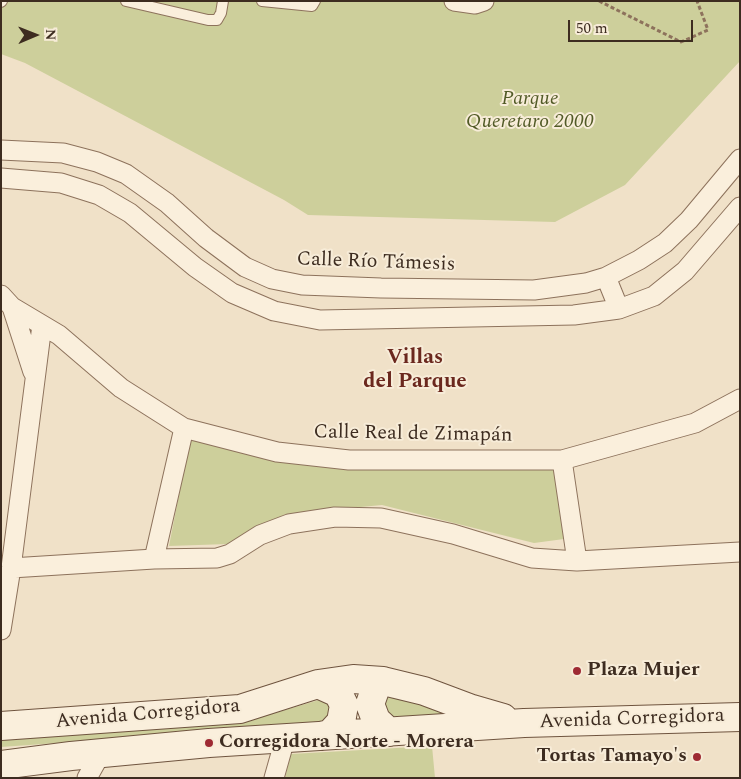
<!DOCTYPE html>
<html>
<head>
<meta charset="utf-8">
<style>
	body { margin:0 }
	#map { position:relative; width:741px; height:779px; overflow:hidden; background:#f0e1c8; font-family:Spectral,serif }
	canvas { display:block }
	.frame { position:absolute; inset:0; border:2px solid #3d2c20; pointer-events:none }
	.north { position:absolute; left:10px; top:10px; width:50px; height:50px; -webkit-text-stroke:4px #f7ecd8; paint-order:stroke; rotate:89deg; font-size:14px; font-weight:700; line-height:20px; text-align:center; color:#3d2c20 }
	.north::after { content:''; display:block; margin:auto; width:18px; height:22px; background:#3d2c20; clip-path:polygon(50% 0,100% 100%,50% 72%,0 100%) }
	.scale { position:absolute; left:568px; top:20px; width:125px; height:22px; box-sizing:border-box; border:2px solid #3d2c20; border-top:0; padding-left:6px; font-size:15px; line-height:18px; white-space:nowrap; color:#3d2c20; -webkit-text-stroke:4px #f7ecd8; paint-order:stroke }
</style>
</head>
<body>
<div id="map">
<canvas width="741" height="779"></canvas>
<div class="frame"></div>
<div class="north">N</div>
<div class="scale">50 m</div>
</div>
<script>
const ctx = document.querySelector('canvas').getContext('2d');
ctx.lineJoin = 'round';
function paint(path, color) { ctx.fillStyle = color; ctx.fill(path, 'evenodd'); }
const toPath = rows => new Path2D(rows.map(r => 'M' + r).join(''));
function strokePath(path, color, width, dash) { ctx.strokeStyle = color; ctx.lineWidth = width; ctx.lineCap = dash ? 'butt' : 'round'; ctx.setLineDash(dash || []); ctx.stroke(path); }
function drawText(font, color, halo, rows, align = 'center') {
  ctx.font = font + ' Spectral,serif'; ctx.lineWidth = 4; ctx.setLineDash([]); ctx.textBaseline = 'middle'; ctx.strokeStyle = halo; ctx.fillStyle = color; for (const [text, x, y, turn = 0] of rows) {
    ctx.save(); ctx.translate(x, y); ctx.rotate((+turn || 0) * Math.PI / 180); ctx.textAlign = isNaN(turn) ? turn : align; if (halo) ctx.strokeText(text, 0, 0); ctx.fillText(text, 0, 0); ctx.restore();
  }
}
paint(toPath([
	[1,1,740,1,740,61,625,185,555,222,308,215,284,200,25,63,1,54],
	[191,433,275,461,348,470,554,468,564,539,534,543,382,505,286,514,228,544,169,546],
	[381,692,496,719,389,719,374,700],
	[329,697,337,706,326,724,1,747,1,736,258,718],
	[432,746,435,778,285,778,291,754]
]), '#cdcf9b');
const lane = toPath([
	[126,1,208,20,217,20,221,13,223,1],
	[262,1,312,6,315,1],
	[1,2,2,1]
]);
const street = toPath([
	[454,1,475,4,484,1],
	[1,150,63,153,97,162,126,174,167,203,206,238,245,267,272,279,302,285,381,288,534,290,586,283,606,277,639,260,665,243,689,220,740,159],
	[1,178,61,183,99,195,130,213,195,267,232,293,274,311,320,320,574,315,619,309,654,296,685,271,740,207],
	[606,277,619,309],
	[1,295,12,307,59,335,121,388,184,428,277,452,349,460,562,460,695,423,740,399],
	[12,307,33,372],
	[562,460,577,561],
	[154,559,184,428],
	[11,568,154,559,217,558,230,554,260,535,289,524,335,517,381,518,453,534,532,558,577,561,740,552],
	[1,630,11,568,42,325],
	[87,778,101,753],
	[274,778,285,739]
]);
const secondary = toPath([
	[383,681,376,687,370,704,376,720,389,732],
	[318,684,338,693,344,705,341,722,330,734,321,736],
	[1,726,240,709,318,684,353,679,383,681,424,691,472,709,503,718],
	[1,765,71,756,209,743,524,723,740,717]
]);
strokePath(lane, '#8d725c', 12);
strokePath(street, '#8d725c', 21);
strokePath(secondary, '#6f543f', 30);
strokePath(toPath([
	[599,1,681,42,708,30,697,1]
]), '#8d725c', 3, [4, 2.5]);
strokePath(lane, '#faefdc', 10);
strokePath(street, '#faefdc', 19);
strokePath(secondary, '#faefdc', 28);
for (const [x, y, r, color] of [
	[577,671,5,"#9e2a33"],
	[209,743,5,"#9e2a33"],
	[697,757,5,"#9e2a33"]
]) { const dot = new Path2D(); dot.arc(x, y, r, 0, 2 * Math.PI); ctx.fillStyle = color; ctx.fill(dot); strokePath(dot, '#f7ecd8', 2); }
drawText('italic 20px', '#515a26', '#f7ecd8', [
	["Parque",530,100],
	["Queretaro 2000",530,123]
]);
drawText('20px', '#3d2c20', '#f7ecd8', [
	["Calle Río Támesis",376,263,2],
	["Calle Real de Zimapán",413,435,1],
	["Avenida Corregidora",148,715,-5],
	["Avenida Corregidora",632,720,-2]
]);
drawText('bold 20px', '#3d2c20', '#f7ecd8', [
	["Plaza Mujer",587,671],
	["Corregidora Norte - Morera",219,743],
	["Tortas Tamayo's",687,757,"right"]
], 'left');
drawText('bold 21px', '#6b281e', '#f7ecd8', [
	["Villas",415,359],
	["del Parque",415,383]
]);
</script>
</body>
</html>
